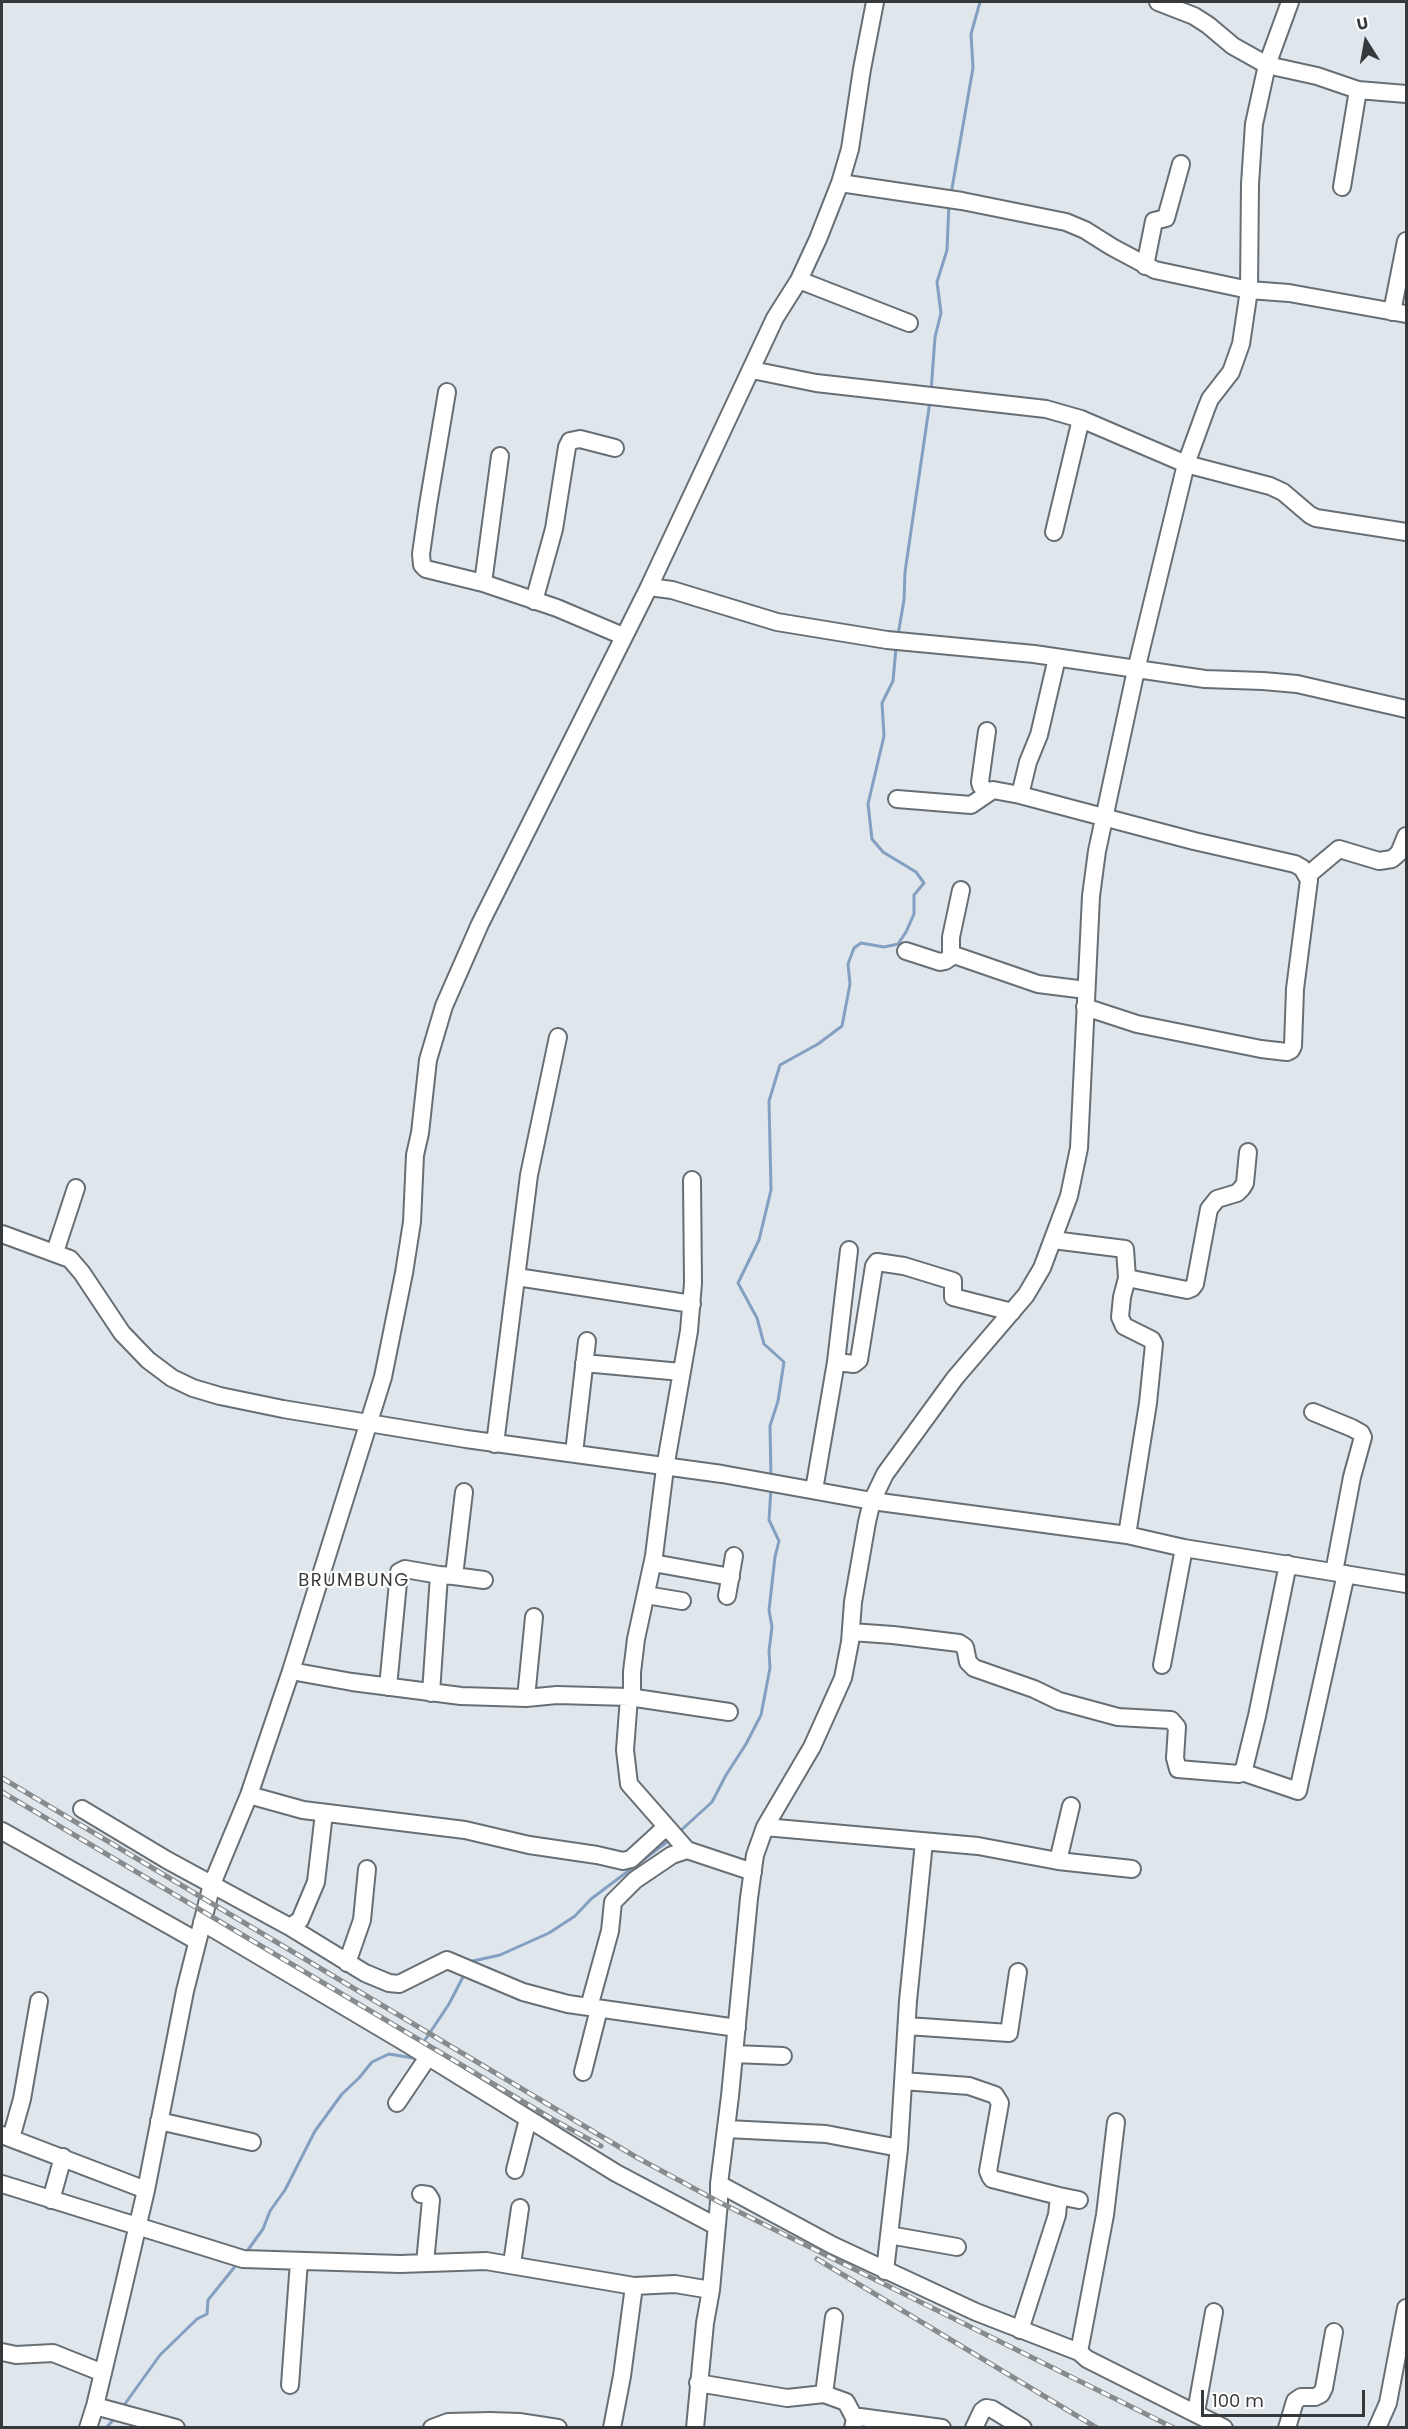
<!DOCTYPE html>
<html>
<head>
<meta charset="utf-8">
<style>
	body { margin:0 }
	#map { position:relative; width:1408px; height:2429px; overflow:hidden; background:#dfe6ec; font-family:Poppins,sans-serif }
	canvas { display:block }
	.frame { position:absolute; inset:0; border:3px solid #36393b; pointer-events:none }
	.north { position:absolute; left:1336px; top:12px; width:60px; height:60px; -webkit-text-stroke:4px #fff; paint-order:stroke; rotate:349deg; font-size:16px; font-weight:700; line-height:24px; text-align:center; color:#36393b }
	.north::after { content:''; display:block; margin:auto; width:21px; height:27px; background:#36393b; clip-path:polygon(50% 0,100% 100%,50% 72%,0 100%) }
	.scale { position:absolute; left:1201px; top:2390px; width:164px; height:27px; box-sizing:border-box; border:3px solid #36393b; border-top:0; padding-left:8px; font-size:18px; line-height:21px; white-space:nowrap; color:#36393b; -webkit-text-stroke:4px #fff; paint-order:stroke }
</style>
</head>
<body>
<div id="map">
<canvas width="1408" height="2429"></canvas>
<div class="frame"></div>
<div class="north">U</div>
<div class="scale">100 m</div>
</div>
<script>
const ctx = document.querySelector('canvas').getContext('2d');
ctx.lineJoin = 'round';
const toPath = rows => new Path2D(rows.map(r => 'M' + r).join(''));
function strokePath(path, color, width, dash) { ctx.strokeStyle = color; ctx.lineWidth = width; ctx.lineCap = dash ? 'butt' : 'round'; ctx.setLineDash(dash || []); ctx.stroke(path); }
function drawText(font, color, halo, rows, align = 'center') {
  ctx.font = font + ' Poppins,sans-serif'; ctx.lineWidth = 4.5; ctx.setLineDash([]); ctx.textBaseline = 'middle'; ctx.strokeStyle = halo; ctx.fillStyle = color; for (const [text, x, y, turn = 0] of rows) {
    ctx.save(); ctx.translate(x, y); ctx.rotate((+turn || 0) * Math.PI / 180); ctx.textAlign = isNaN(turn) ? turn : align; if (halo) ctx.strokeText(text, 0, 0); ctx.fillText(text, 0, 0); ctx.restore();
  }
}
strokePath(toPath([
	[951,194,973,68,971,34,980,2],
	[931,392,935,337,941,313,937,282,947,250,949,203],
	[898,635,904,600,905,572,930,401],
	[771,1479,770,1426,778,1401,784,1362,764,1344,757,1318,738,1283,759,1240,771,1190,769,1101,780,1065,818,1044,842,1026,850,984,848,964,854,948,861,943,884,947,898,944,906,932,914,914,914,895,924,883,916,872,883,852,872,839,868,804,884,736,882,703,893,681,896,648],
	[678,1833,712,1802,726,1775,746,1744,761,1715,770,1668,769,1651,772,1627,769,1610,775,1557,779,1541,769,1520,771,1488],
	[471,1964,473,1961,500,1955,549,1933,575,1916,591,1899,671,1839],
	[421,2046,449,2004,464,1975],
	[245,2254,263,2229,270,2211,285,2190,315,2131,342,2094,359,2078,372,2062,389,2054,413,2058,414,2056],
	[122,2408,160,2355,197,2319,207,2314,208,2300,237,2264],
	[106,2428,115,2418]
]), '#839fc1', 3);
const minor = toPath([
	[1158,2,1194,16,1208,25,1233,46,1267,65,1317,76,1358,90,1406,94],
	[840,183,962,201,1066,222,1085,230,1112,247,1155,270,1249,290,1289,293,1406,314],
	[1342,187,1358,90],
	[1145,266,1154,221,1166,218,1181,164],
	[799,280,909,323],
	[1392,312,1406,241],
	[752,370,816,383,1046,409,1081,419,1186,464,1270,486,1283,492,1310,515,1316,518,1406,532],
	[447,392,428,505,421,554,422,565,426,569,483,583,557,608,623,636],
	[1054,532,1081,419],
	[483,583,500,456],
	[649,587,672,590,777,622,887,640,1034,654,1205,679,1263,681,1297,684,1406,709],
	[534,601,554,529,567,447,570,441,580,439,615,448],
	[1057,658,1039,735,1028,762,1020,795,1194,841,1295,864,1302,868,1309,880,1295,989,1293,1046,1291,1050,1287,1052,1261,1049,1137,1024,1085,1007],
	[987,731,980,782,981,786,988,792],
	[897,799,971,805,993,790,1020,795],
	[1308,875,1339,849,1379,861,1392,859,1399,853,1406,836],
	[961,890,951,937,951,951,954,955,1038,984,1086,990],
	[906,951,940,962,945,961,954,955],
	[2,1234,70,1259,82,1273,122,1333,148,1360,172,1378,193,1388,220,1396,283,1409,466,1439,722,1474,872,1501,1127,1535,1184,1548,1406,1584],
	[1053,1240,1125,1249,1127,1278,1122,1297,1120,1317,1124,1326,1152,1340,1154,1344,1148,1403,1127,1535],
	[55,1252,76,1188],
	[517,1277,692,1304],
	[1127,1278,1187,1290,1192,1288,1195,1284,1209,1209,1217,1199,1237,1193,1242,1188,1245,1183,1248,1152],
	[836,1362,854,1364,859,1360,874,1266,877,1262,904,1266,953,1281,953,1297,1012,1312],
	[584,1363,681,1372],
	[1313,1412,1352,1428,1361,1433,1363,1437,1352,1477,1334,1572],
	[495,1444,529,1175,558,1037],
	[574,1453,587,1341],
	[814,1490,836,1362,849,1250],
	[653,1563,731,1577],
	[454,1576,484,1580],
	[646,1595,682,1601],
	[727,1596,734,1556],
	[851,1632,893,1635,959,1643,965,1647,968,1662,974,1668,1034,1689,1059,1701,1118,1717,1171,1720,1177,1727,1175,1758,1178,1769,1239,1774,1244,1769,1257,1716,1288,1564],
	[1162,1665,1184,1548],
	[291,1671,352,1682,461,1696,526,1698,557,1695,629,1697,729,1712],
	[388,1687,399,1572,405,1569,439,1575],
	[431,1693,439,1575,454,1576,464,1492],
	[629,1697,625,1750,629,1784,687,1850],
	[632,1697,632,1672,636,1639,654,1556,665,1468,689,1331,693,1283,692,1180],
	[526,1698,534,1617],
	[1242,1772,1298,1791,1346,1574],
	[249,1795,303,1810,465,1830,529,1845,597,1855,623,1861,631,1859,666,1827],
	[82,1809,167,1860,290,1927,365,1973,389,1983,399,1984,447,1960,523,1992,568,2004,737,2028],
	[765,1827,978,1846,1058,1861,1132,1869],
	[2,1831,197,1941],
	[1058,1861,1071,1806],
	[202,1922,406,2043,616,2173,716,2226],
	[290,1927,300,1920,316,1882,324,1813],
	[347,1963,362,1920,367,1869],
	[589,2007,610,1931,613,1902,635,1880,672,1855,687,1850,753,1872],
	[907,2026,1009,2033,1018,1972],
	[734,2054,783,2056],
	[583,2072,599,2009],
	[903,2081,969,2086,995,2095,1000,2103,988,2171,990,2176,992,2179,1059,2196,1057,2215,1020,2330],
	[397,2103,428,2057],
	[159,2121,252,2142],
	[727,2129,826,2134,899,2148],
	[2,2135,146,2190],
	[11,2138,22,2099,39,2001],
	[515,2170,528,2119],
	[2,2184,243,2259,400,2264,486,2261,634,2286,675,2284,711,2290],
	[719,2184,832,2245,976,2312,1079,2352,1087,2359,1224,2428],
	[421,2194,428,2195,431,2200,425,2263],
	[1059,2196,1079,2200],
	[51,2200,63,2157],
	[889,2235,957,2247],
	[512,2264,520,2208],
	[885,2271,899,2148,908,2001,924,1842],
	[834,2317,824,2394,846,2402,855,2419],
	[2,2352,16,2355,53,2353,103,2373],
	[1079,2352,1105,2215,1116,2122],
	[698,2383,787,2398,824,2394],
	[290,2385,299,2261],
	[95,2406,176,2428],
	[1196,2412,1214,2312],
	[88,2428,95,2406,122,2293,146,2190,185,1991,212,1884,249,1795,291,1671,383,1377,404,1273,412,1222,415,1155,420,1133,428,1060,444,1006,480,924,649,587,775,318,799,280,818,239,840,183,850,149,862,69,875,2],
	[432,2428,448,2422,490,2421,519,2422,558,2428],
	[612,2428,622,2376,634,2286],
	[695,2428,705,2323,711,2290,719,2202,719,2184,730,2096,749,1898,755,1855,765,1827,812,1747,843,1678,850,1642,853,1602,867,1522,872,1501,885,1474,955,1378,1026,1295,1042,1268,1069,1196,1079,1148,1091,896,1097,851,1136,670,1186,464,1206,409,1210,399,1231,372,1241,344,1249,290,1250,184,1254,124,1267,65,1290,2],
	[853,2428,855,2419,860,2417,942,2428],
	[974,2428,982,2411,986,2408,992,2409,1023,2428],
	[1287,2428,1295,2401,1301,2397,1315,2397,1321,2394,1324,2388,1334,2332],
	[1377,2428,1388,2403,1406,2308]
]);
strokePath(minor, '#686f74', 20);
strokePath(minor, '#fff', 16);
const rail = toPath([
	[2,1778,636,2157,719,2202,1174,2428],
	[2,1792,554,2120,601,2146],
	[817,2259,1097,2428]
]);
strokePath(rail, '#868b8e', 5);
strokePath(rail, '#fff', 3, [9]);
ctx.letterSpacing = '1.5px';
drawText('18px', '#36393b', '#fff', [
	["BRUMBUNG",354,1581]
]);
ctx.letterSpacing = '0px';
</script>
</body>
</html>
